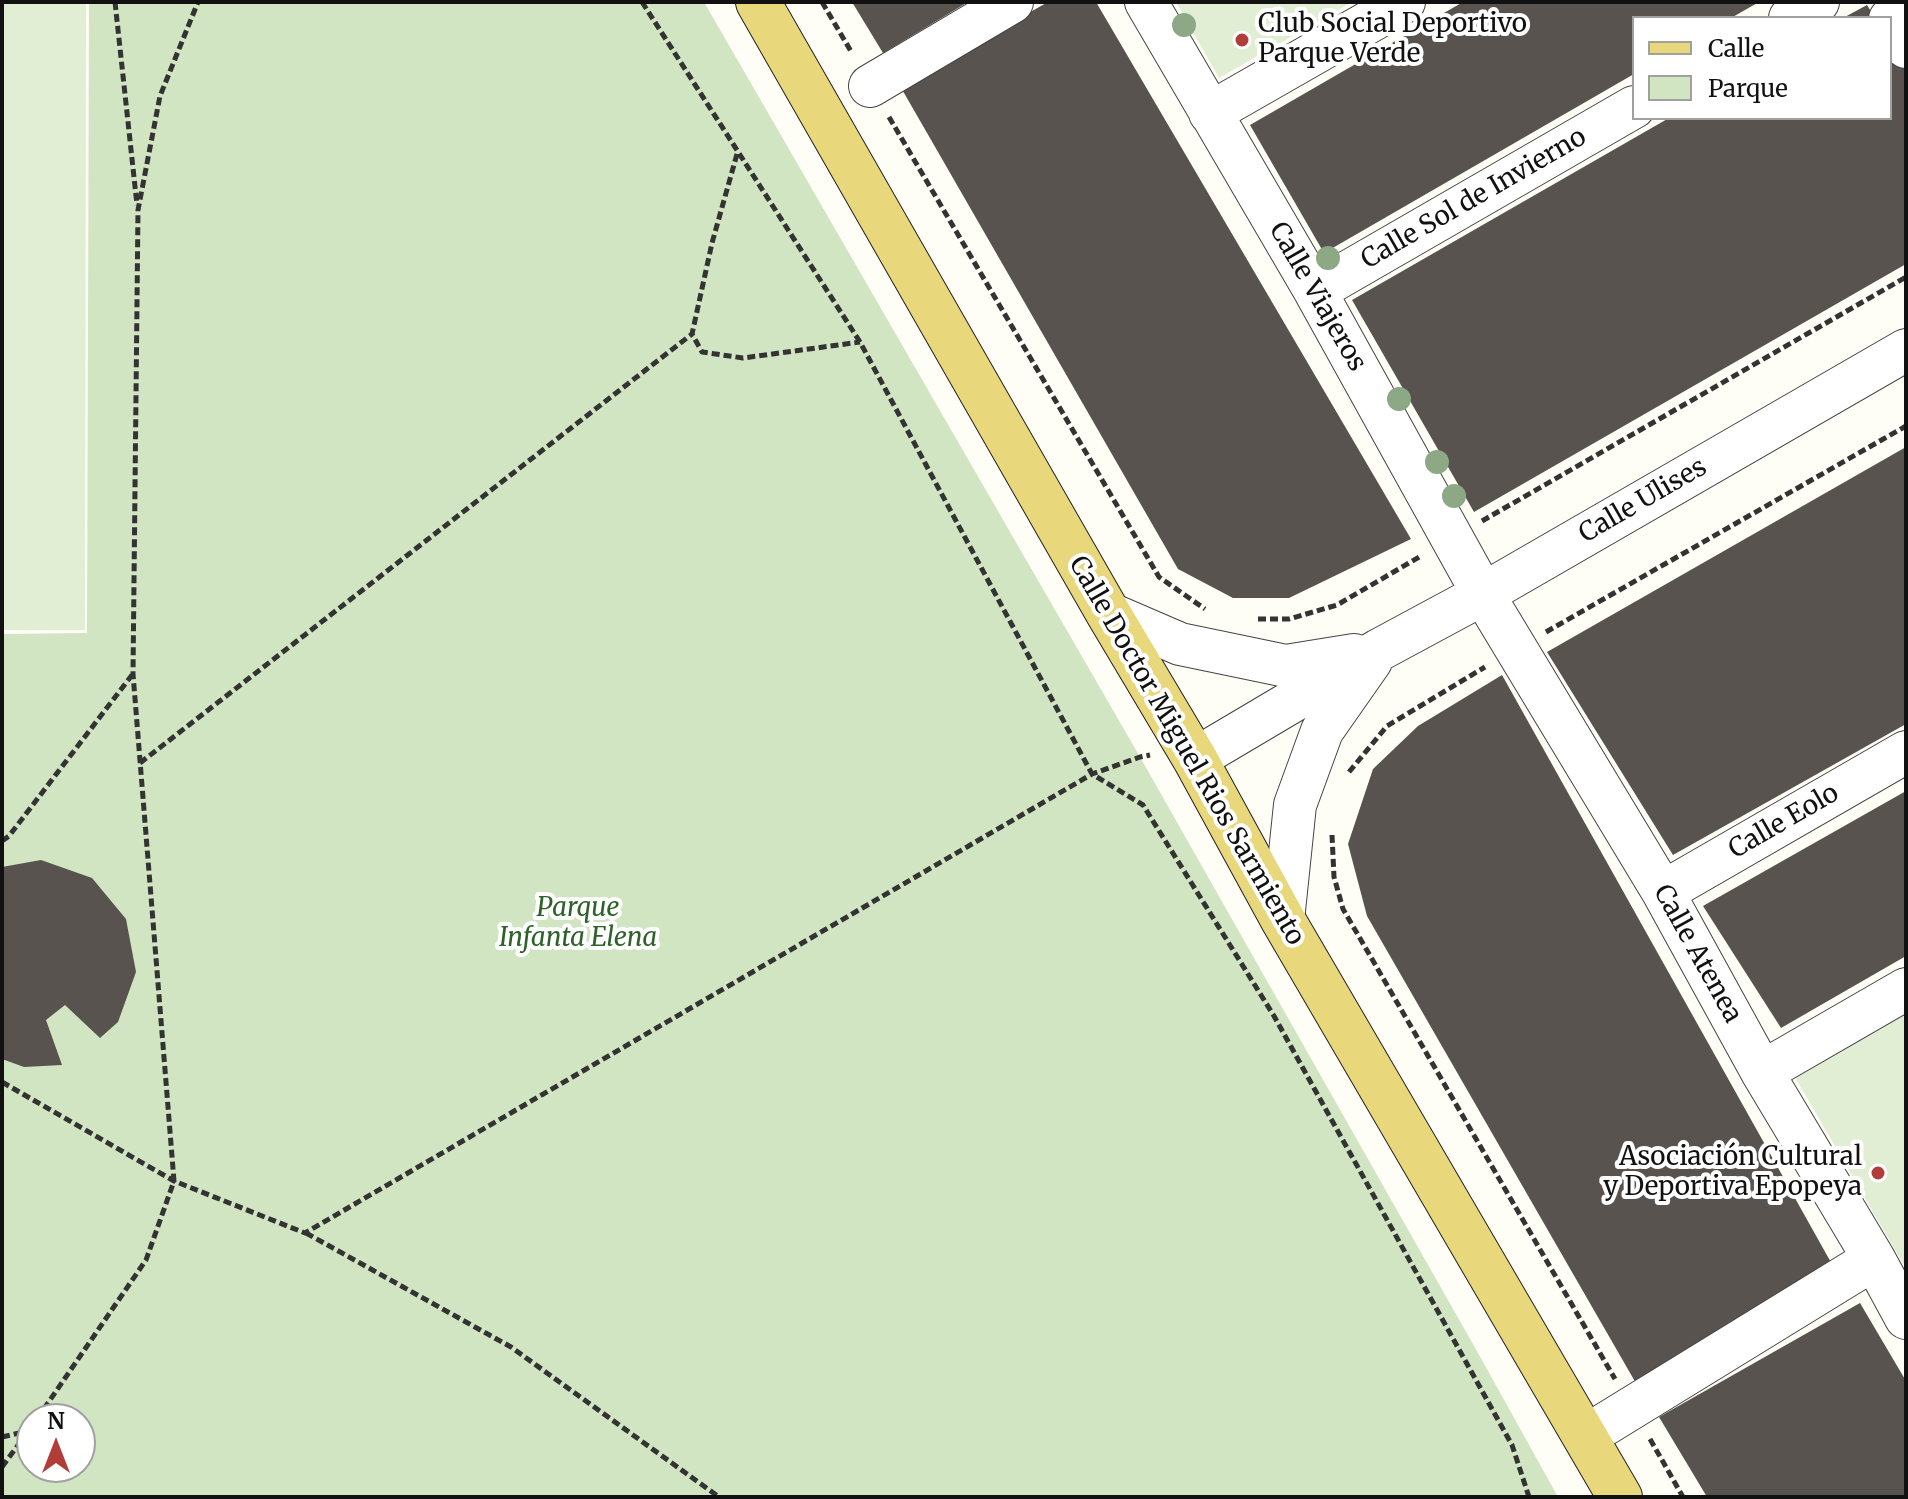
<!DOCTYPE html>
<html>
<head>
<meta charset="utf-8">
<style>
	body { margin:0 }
	#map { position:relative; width:1908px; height:1499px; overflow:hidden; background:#fefdf6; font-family:Merriweather,serif }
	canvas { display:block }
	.frame { position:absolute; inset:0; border:4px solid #111; pointer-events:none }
	.legend { position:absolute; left:1632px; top:16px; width:260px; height:104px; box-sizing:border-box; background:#fff; border:2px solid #a0a0a0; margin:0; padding:10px 14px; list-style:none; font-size:24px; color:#111 }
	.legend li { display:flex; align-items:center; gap:16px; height:40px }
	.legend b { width:40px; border:2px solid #a0a0a0 }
	.north { position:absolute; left:16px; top:1403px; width:80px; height:80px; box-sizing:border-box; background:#fff; border:2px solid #a0a0a0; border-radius:50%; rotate:0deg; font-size:22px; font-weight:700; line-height:32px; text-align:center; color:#111 }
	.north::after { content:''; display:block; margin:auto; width:28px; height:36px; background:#b13d38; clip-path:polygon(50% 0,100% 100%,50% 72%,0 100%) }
</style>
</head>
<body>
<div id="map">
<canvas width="1908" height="1499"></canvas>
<div class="frame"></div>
<ul class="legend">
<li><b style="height:10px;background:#e8d77b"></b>Calle</li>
<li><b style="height:22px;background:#d1e5c2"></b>Parque</li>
</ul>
<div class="north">N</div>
</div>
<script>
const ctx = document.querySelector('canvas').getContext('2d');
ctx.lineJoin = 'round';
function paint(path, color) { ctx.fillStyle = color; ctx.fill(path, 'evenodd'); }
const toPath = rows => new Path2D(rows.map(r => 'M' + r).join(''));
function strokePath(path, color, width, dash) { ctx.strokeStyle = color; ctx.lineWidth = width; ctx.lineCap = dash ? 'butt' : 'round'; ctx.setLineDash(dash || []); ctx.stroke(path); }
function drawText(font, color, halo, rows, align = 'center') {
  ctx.font = font + ' Merriweather,serif'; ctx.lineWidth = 8; ctx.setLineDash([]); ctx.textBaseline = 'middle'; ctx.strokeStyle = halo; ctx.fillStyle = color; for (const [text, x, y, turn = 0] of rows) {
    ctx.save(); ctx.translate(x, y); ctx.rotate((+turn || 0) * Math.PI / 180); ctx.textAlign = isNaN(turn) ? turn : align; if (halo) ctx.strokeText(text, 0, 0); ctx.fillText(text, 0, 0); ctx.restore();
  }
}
paint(toPath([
	[89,2,704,2,1140,757,1478,1353,1558,1497,2,1497,2,634,87,633],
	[32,1419,80,1419,80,1467,32,1467]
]), '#d1e5c2');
paint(toPath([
	[2,2,86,2,85,630,2,630],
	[1176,2,1352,2,1219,78],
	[1906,1015,1906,1269,1795,1077]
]), '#e2eed3');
paint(toPath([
	[852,2,968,2,883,53],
	[1048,2,1096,2,1411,539,1289,598,1233,598,1178,569,900,86],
	[1463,2,1759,2,1731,18,1634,18,1634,74,1324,253,1250,125],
	[1867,5,1875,18,1843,18],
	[1890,44,1906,72,1906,264,1474,512,1352,300,1669,118,1890,118],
	[1906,447,1906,724,1673,855,1547,652],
	[1502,675,1833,1266,1637,1385,1367,916,1348,844,1373,769,1418,726],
	[1906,791,1906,956,1781,1028,1703,906],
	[41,860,92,878,126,919,136,972,118,1022,100,1038,65,1005,46,1020,62,1065,24,1067,2,1059,2,867],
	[1860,1303,1906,1381,1906,1497,1707,1497,1659,1417]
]), '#58534e');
const minor = toPath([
	[1146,2,1315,291,1483,594,1663,892,1762,1072,1874,1259,1906,1318],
	[1790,18,1818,2],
	[1890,19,1906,47],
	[870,86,1012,2],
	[1210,113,1404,2],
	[1315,291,1634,107],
	[1108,613,1180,644,1286,666,1354,655],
	[1195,759,1379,650,1483,594,1906,350],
	[1663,892,1906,752],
	[1283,920,1295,805,1322,731,1371,661],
	[1762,1072,1906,989],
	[1586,1436,1874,1259]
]);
const major = toPath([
	[758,2,1108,613,1195,759,1283,920,1620,1497]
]);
strokePath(minor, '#444', 44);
strokePath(major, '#222', 46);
strokePath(toPath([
	[115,2,137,205],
	[642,2,860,342,1092,774,1143,805,1274,1016,1512,1445,1529,1497],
	[822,2,852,53],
	[889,117,1159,577,1205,609],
	[737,154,712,243,692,334,702,352,743,358,860,342],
	[1482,521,1906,277],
	[1258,619,1289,619,1337,605,1421,556],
	[1546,632,1906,426],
	[140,763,692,334],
	[1349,772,1387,726,1485,667],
	[1332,835,1334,877,1343,909,1615,1379],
	[2,841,9,836,132,675],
	[2,1082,174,1181,305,1233,1092,774,1140,757,1150,755],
	[306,1233,511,1347,719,1497],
	[37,1419,146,1260,174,1181,133,674,138,210,160,96,198,2],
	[2,1437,28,1431],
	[1650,1439,1683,1497],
	[2,1467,32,1426]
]), '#333', 5, [8, 4]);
strokePath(minor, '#fff', 42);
strokePath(major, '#e8d77b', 44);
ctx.fillStyle = '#8ca885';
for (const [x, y] of [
	[1184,25],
	[1328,258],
	[1399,399],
	[1437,462],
	[1454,496]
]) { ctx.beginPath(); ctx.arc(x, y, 12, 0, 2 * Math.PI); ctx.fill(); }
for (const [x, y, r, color] of [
	[1242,40,8,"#b13d38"],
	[1878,1173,8,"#b13d38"]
]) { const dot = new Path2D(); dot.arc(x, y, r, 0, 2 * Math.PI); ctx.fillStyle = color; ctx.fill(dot); strokePath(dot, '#fff', 3); }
drawText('26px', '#111', '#fff', [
	["Club Social Deportivo",1258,25],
	["Parque Verde",1258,55],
	["Asociación Cultural",1862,1158,"right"],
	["y Deportiva Epopeya",1862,1188,"right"]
], 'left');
drawText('26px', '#111', '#fff', [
	["Calle Sol de Invierno",1474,199,-30],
	["Calle Viajeros",1317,297,60],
	["Calle Ulises",1643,501,-30],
	["Calle Doctor Miguel Rios Sarmiento",1186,751,60],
	["Calle Eolo",1784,822,-30],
	["Calle Atenea",1697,954,61]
]);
drawText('italic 26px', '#2f6228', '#fff', [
	["Parque",578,909],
	["Infanta Elena",578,939]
]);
</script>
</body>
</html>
